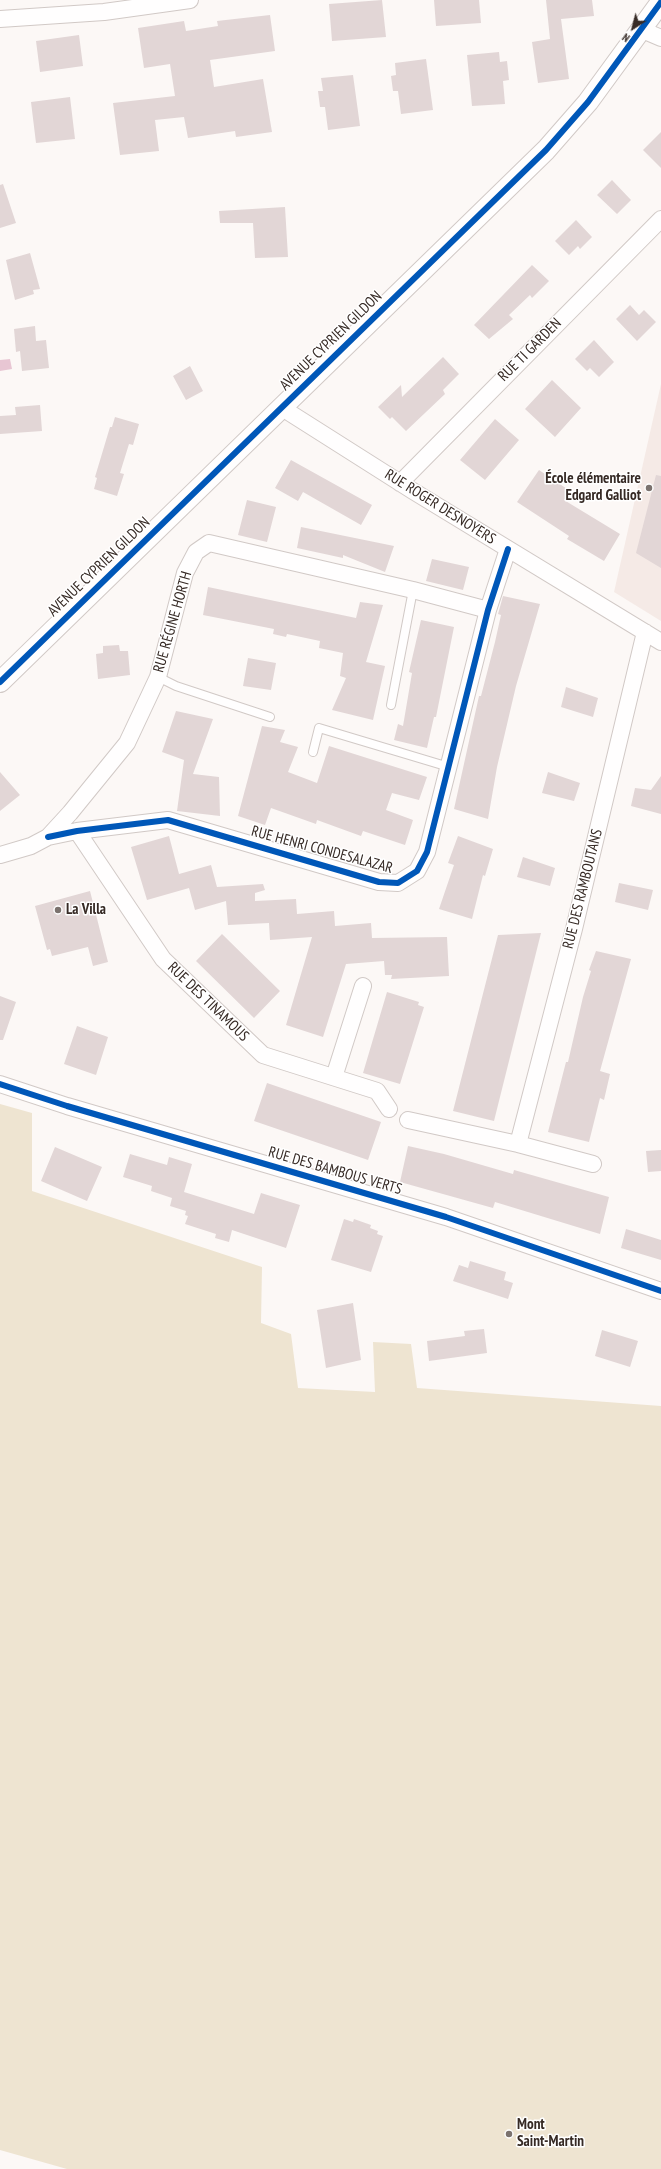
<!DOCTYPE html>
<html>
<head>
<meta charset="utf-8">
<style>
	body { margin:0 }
	#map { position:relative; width:661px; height:2169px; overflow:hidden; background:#fcf8f6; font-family:"PT Sans Narrow",sans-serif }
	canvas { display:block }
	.north { position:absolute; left:613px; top:8px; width:40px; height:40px; -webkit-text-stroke:3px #fff; paint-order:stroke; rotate:216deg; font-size:11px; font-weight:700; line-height:16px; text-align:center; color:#362a25 }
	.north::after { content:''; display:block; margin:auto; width:14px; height:18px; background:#362a25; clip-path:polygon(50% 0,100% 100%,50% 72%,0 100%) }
</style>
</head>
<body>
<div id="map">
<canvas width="661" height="2169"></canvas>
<div class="north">N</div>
</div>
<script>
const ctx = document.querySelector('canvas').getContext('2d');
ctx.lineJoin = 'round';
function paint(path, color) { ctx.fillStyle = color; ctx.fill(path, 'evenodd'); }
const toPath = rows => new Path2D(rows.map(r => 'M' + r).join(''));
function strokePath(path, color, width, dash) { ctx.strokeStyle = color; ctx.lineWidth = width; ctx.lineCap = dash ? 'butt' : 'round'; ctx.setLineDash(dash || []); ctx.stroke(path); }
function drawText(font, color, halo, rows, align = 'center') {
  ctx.font = font + ' "PT Sans Narrow",sans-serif'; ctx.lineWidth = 3; ctx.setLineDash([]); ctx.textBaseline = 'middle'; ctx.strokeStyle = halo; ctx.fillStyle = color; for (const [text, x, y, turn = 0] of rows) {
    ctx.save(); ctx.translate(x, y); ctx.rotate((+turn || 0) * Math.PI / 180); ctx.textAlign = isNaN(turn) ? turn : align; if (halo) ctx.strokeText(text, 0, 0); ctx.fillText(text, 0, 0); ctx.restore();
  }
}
paint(toPath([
	[661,384,661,621,614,592]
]), '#f5eae6');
paint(toPath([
	[0,1104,32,1113,32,1191,262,1267,261,1323,291,1334,298,1388,375,1392,373,1342,411,1344,417,1388,661,1406,661,2169,67,2169,0,2150]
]), '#eee4d1');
paint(toPath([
	[10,359,12,369,0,371,0,360]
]), '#e8c6d3');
paint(toPath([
	[382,0,386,37,332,41,329,4],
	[434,0,479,0,481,23,436,26],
	[546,0,592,0,594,16,561,19,569,79,538,83,532,42,550,39],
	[270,15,275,51,210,60,214,87,263,79,272,132,236,137,235,131,188,138,184,117,155,120,159,151,120,155,113,103,175,96,170,64,144,68,138,28,184,21,186,31,218,26,217,21],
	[79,35,83,66,40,72,36,41],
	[499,52,500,62,507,61,509,80,503,81,505,104,472,106,467,55],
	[426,59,433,110,401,114,398,91,393,91,391,76,396,75,395,63],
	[353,75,360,126,328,130,325,107,320,107,318,91,323,91,321,78],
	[70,97,75,139,36,143,31,102],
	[661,132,661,168,643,150],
	[612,180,631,200,617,214,597,195],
	[3,184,16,223,0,228,0,185],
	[285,207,288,257,255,258,253,223,220,223,219,211],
	[576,220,592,237,580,249,578,246,569,255,555,241],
	[30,253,40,289,33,290,34,294,15,300,6,260],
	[532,265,549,281,532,298,530,295,509,315,513,319,489,339,474,325],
	[630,305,639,315,644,310,656,322,637,341,616,319],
	[35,326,36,341,46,340,49,368,22,371,20,351,16,352,14,329],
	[594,340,614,362,599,377,590,368,587,371,575,359],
	[443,357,459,374,443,390,445,394,406,431,392,417,390,419,378,407,401,385,402,397],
	[190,366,203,391,186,400,173,376],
	[552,380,581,408,555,437,525,409],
	[40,405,42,431,0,434,0,416,16,415,15,407],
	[115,417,139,424,133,445,129,444,120,473,124,474,117,496,94,489,97,478,95,477,110,427,112,427],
	[495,419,519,440,485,480,460,460],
	[291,460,372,505,361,525,303,492,298,501,275,488],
	[539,470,570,491,564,500,620,534,604,561,567,539,569,536,517,502],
	[656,475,661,476,661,568,636,553],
	[247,500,276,507,267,542,238,535],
	[301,527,394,546,385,572,343,555,343,558,297,548],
	[432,559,469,567,463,590,426,581],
	[208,587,356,618,360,602,383,605,366,662,385,666,373,720,332,710,346,678,340,676,343,653,319,648,320,641,287,634,286,637,273,634,274,629,203,615],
	[503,596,540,604,516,686,497,767,488,819,454,809,479,696,481,696,495,642,501,615,498,614],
	[421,620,454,627,436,717,434,717,427,748,394,740,398,724,403,726,412,673,409,672],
	[119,645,120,651,128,651,130,675,98,679,96,654,103,653,103,646],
	[248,658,276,663,271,690,243,686],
	[566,687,598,698,593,717,561,707],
	[176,711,213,719,193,774,219,777,220,816,177,811,184,760,162,752],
	[262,726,285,730,280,742,298,747,288,772,317,783,329,746,427,777,419,800,392,793,386,810,413,820,405,845,363,831,361,836,317,820,316,824,271,808,265,825,238,816],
	[0,772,20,795,0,811],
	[548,772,580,783,574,801,542,793],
	[661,776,661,814,631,806,635,788,651,790],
	[169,836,179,874,211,865,217,887,263,884,265,890,255,893,255,901,296,899,297,914,334,911,335,926,371,923,372,938,447,937,449,976,391,979,392,975,385,975,384,961,346,964,323,1037,286,1025,312,937,270,940,269,923,228,925,226,901,195,910,189,888,147,900,131,847],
	[458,836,493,849,485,876,483,875,472,919,439,909,454,865,448,863],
	[523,857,555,868,550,886,517,877],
	[619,883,653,890,648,910,615,902],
	[90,891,108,962,93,966,88,947,52,956,50,949,47,950,35,906],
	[541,933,494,1121,453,1111,498,935],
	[222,934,280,991,254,1018,196,961],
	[596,951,631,959,600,1071,610,1074,604,1100,600,1098,589,1142,548,1132,566,1062,568,1062,583,997,591,971,589,970],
	[387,992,419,1002,418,1005,424,1007,400,1084,363,1073],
	[0,996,16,1002,3,1040,0,1040],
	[77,1026,108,1037,96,1075,64,1064],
	[267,1083,381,1122,368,1160,254,1121],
	[408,1146,444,1154,513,1174,514,1170,609,1197,600,1234,495,1202,493,1208,400,1182],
	[55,1147,102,1167,87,1201,41,1181],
	[661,1150,661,1171,648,1172,646,1151],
	[130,1154,167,1165,169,1157,192,1164,184,1192,254,1214,261,1193,300,1205,286,1248,232,1230,229,1242,215,1238,216,1234,185,1224,188,1216,185,1215,186,1211,170,1206,172,1198,151,1191,152,1186,123,1177],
	[344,1219,353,1222,354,1219,371,1225,370,1228,378,1231,377,1234,383,1236,371,1272,331,1260],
	[626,1229,661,1240,661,1260,621,1248],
	[470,1261,506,1272,504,1280,513,1283,508,1299,453,1281,459,1265,468,1268],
	[353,1303,361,1360,326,1368,317,1310],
	[484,1329,487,1353,429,1361,427,1341,465,1336,464,1331],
	[602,1330,638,1341,630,1367,595,1356]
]), '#e2d6d6');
const service = toPath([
	[158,677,176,686,270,717],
	[391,705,413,590],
	[313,752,319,728,449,767]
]);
const minor = toPath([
	[0,19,104,12,190,0],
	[640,29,661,38],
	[283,405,290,413,413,491,661,642],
	[400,483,661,219],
	[77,831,163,959,263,1055,377,1091,389,1109],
	[48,837,77,831,168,820,379,882,398,883,417,871,427,852,488,610,508,549],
	[0,855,31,846,48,837,70,813,127,743,158,677,185,573,196,552,209,543,413,590,488,610],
	[334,1077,363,986],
	[0,1084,67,1106,446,1217,661,1291],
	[408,1120,518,1144,574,929,645,632],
	[518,1144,593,1164]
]);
const tertiary = toPath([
	[0,682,546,150,588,102,661,2]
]);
strokePath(service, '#d1c9c6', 10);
strokePath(minor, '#d1c9c6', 18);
strokePath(tertiary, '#d1c9c6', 22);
strokePath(service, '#fffefe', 8);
strokePath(minor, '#fffefe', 16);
strokePath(tertiary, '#fffefe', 20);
strokePath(toPath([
	[0,682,546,150,588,102,661,2],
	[48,837,77,831,168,820,379,882,398,883,417,871,427,852,488,610,508,549],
	[0,1084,67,1106,446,1217,661,1291]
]), '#0057b8', 6);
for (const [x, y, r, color] of [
	[649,488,4,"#7b726e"],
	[58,910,4,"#7b726e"],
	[509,2134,4,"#7b726e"]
]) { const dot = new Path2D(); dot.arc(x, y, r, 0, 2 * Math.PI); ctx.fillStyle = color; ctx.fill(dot); strokePath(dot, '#fff', 1.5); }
drawText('15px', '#362a25', '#fff', [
	["AVENUE CYPRIEN GILDON",331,341,-44],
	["RUE TI GARDEN",530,350,-45],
	["RUE ROGER DESNOYERS",440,507,32],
	["AVENUE CYPRIEN GILDON",99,567,-44],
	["RUE RÉGINE HORTH",173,622,-74],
	["RUE HENRI CONDESALAZAR",322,850,15],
	["RUE DES RAMBOUTANS",583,889,-76],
	["RUE DES TINAMOUS",208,1002,44],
	["RUE DES BAMBOUS VERTS",335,1171,16]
]);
drawText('bold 15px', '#362a25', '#fff', [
	["École élémentaire",641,479,"right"],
	["Edgard Galliot",641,496,"right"],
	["La Villa",66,910],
	["Mont",517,2125],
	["Saint-Martin",517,2142]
], 'left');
</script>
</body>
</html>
